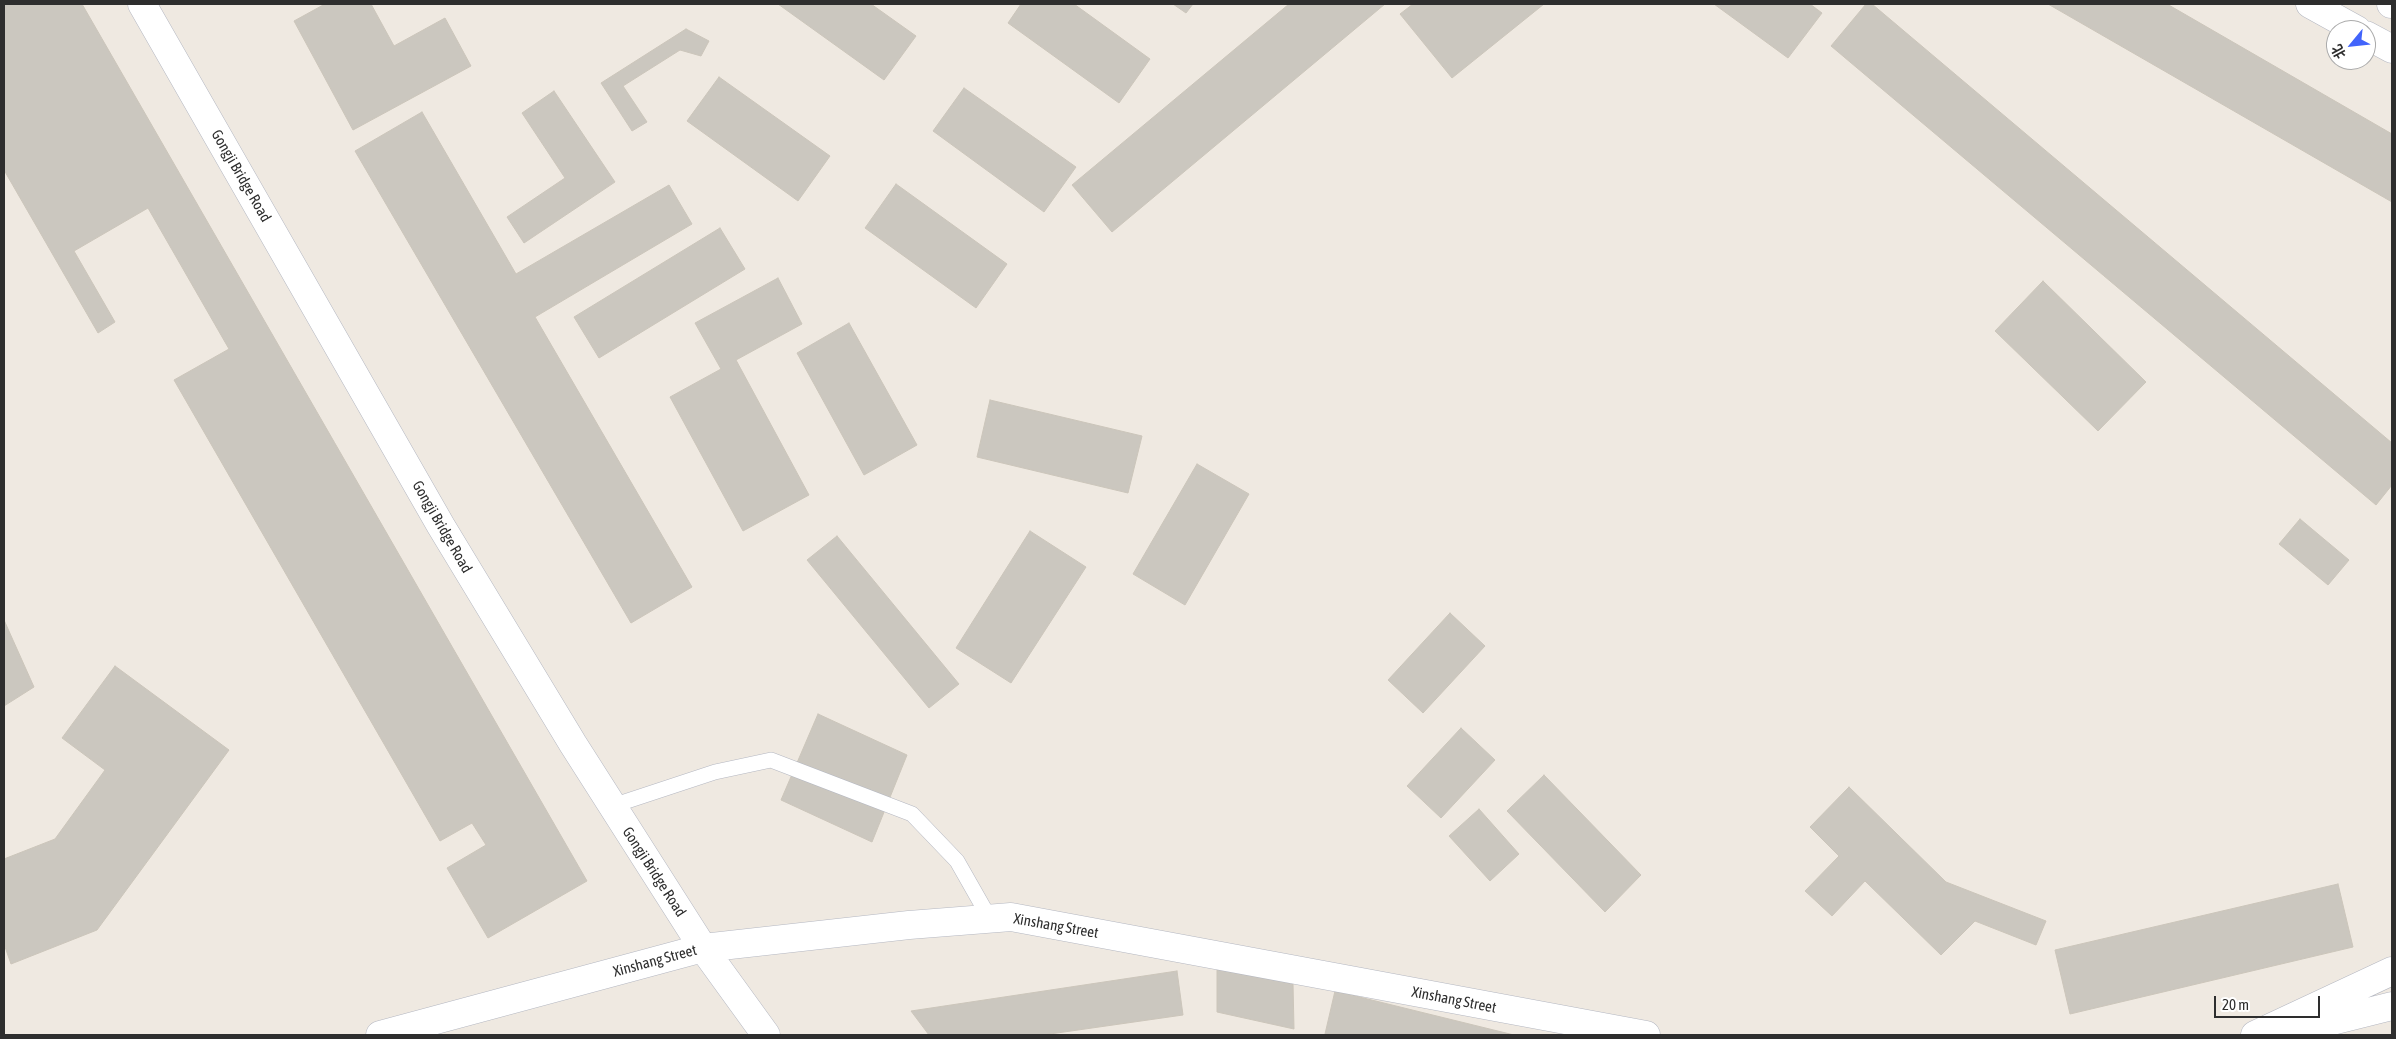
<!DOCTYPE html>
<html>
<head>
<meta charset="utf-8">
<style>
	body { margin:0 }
	#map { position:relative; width:2396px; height:1039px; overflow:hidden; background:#efe9e1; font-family:"Asap Condensed","Noto Sans SC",sans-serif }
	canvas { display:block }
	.frame { position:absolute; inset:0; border:5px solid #2e2e2e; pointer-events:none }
	.north { position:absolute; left:2326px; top:20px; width:50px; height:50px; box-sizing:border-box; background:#fff; border:1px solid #ababab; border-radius:50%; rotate:242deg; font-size:14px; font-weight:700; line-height:20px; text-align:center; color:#2e2e2e }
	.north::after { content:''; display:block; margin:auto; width:18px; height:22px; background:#4264fb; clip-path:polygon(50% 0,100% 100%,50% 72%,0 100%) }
	.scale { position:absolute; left:2214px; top:996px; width:106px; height:22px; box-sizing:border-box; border:2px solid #2e2e2e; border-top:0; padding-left:6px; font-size:15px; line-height:18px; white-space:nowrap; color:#2e2e2e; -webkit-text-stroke:4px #fff; paint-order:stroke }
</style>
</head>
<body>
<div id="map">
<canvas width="2396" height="1039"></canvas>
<div class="frame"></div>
<div class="north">北</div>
<div class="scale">20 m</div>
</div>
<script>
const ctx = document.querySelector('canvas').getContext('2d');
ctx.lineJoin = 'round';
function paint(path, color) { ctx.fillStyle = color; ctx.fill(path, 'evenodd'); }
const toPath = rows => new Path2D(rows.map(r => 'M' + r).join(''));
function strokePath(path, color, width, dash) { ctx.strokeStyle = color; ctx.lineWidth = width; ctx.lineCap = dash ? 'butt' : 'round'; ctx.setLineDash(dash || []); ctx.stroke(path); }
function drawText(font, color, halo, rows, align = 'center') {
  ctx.font = font + ' "Asap Condensed",sans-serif'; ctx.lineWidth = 5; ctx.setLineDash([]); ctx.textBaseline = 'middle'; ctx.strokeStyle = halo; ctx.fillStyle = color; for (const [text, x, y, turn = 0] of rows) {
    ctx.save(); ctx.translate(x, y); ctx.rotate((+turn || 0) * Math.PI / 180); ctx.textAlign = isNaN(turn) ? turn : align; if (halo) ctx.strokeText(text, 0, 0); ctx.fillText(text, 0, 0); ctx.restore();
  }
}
const building = toPath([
	[4,4,82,4,587,881,488,938,447,868,486,845,472,823,440,841,174,380,229,349,148,208,74,251,115,322,98,333,4,170,4,4],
	[325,4,371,4,394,46,445,18,471,66,353,130,294,21,325,4],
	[778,4,871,4,916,36,884,80,778,4],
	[1021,4,1074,4,1150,59,1119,103,1008,23,1021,4],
	[1173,4,1193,4,1186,13,1173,4],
	[1289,4,1385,4,1112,232,1072,185,1289,4],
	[1413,4,1544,4,1452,78,1400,14,1413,4],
	[1714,4,1810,4,1822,13,1788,58,1714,4],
	[1866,4,1872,4,2392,443,2392,485,2376,505,1831,46,1866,4],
	[2048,4,2167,4,2392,134,2392,202,2048,4],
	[686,29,709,41,701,56,680,50,623,86,647,122,632,131,601,83,686,29],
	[719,77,830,156,798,201,687,121,719,77],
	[964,88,1076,167,1044,212,933,131,964,88],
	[554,91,615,182,524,243,507,217,565,178,522,113,554,91],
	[422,112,516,274,669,185,692,224,535,317,692,587,631,623,355,151,422,112],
	[896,184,1007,264,976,308,865,228,896,184],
	[720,228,745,269,599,358,574,317,720,228],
	[778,278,802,324,736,360,809,495,743,531,670,397,721,369,695,323,778,278],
	[2043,281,2146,382,2098,431,1995,331,2043,281],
	[849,323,917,445,864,475,797,353,849,323],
	[990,400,1142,436,1128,493,977,457,990,400],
	[1197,464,1249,494,1185,605,1133,574,1197,464],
	[2300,519,2349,560,2328,585,2279,544,2300,519],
	[1030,531,1086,567,1011,683,956,648,1030,531],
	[837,536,959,684,929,708,807,560,837,536],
	[1450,613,1485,646,1423,713,1388,680,1450,613],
	[4,620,34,687,4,706,4,620],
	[115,666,229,750,97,930,11,964,4,944,4,859,55,839,105,770,62,738,115,666],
	[818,714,907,755,872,842,781,800,818,714],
	[1461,728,1495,760,1441,818,1407,786,1461,728],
	[1544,775,1641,875,1605,912,1507,811,1544,775],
	[1849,787,1946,882,2046,921,2036,945,1975,921,1941,955,1865,881,1832,916,1805,891,1839,856,1810,827,1849,787],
	[1479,809,1519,854,1490,881,1449,836,1479,809],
	[2338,884,2353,947,2070,1014,2055,950,2338,884],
	[1217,965,1293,984,1294,1029,1217,1012,1217,965],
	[1177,971,1183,1015,1043,1035,929,1035,911,1011,1177,971],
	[1335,991,1514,1035,1325,1034,1335,991]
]);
paint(building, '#cbc7bf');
strokePath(building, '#cbc5ba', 1);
const service = toPath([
	[612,806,715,772,771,760,912,814,957,861,990,919]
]);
const secondary = toPath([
	[142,4,441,526,573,744,703,948,766,1035],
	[2310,4,2357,30],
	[2391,4,2392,4],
	[2366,35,2392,49],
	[2296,1030,2392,1006],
	[380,1035,703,948,909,925,1011,917,1646,1035],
	[2255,1035,2392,971]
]);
strokePath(service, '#b4b7c1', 16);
strokePath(secondary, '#b4b7c1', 29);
strokePath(service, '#fff', 15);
strokePath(secondary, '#fff', 28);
drawText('15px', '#2e2e2e', '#fff', [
	["Gongji Bridge Road",241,176,60],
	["Gongji Bridge Road",442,527,60],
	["Gongji Bridge Road",654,872,57],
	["Xinshang Street",1056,926,10],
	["Xinshang Street",655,961,-15],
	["Xinshang Street",1454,1000,11]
]);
</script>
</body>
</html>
